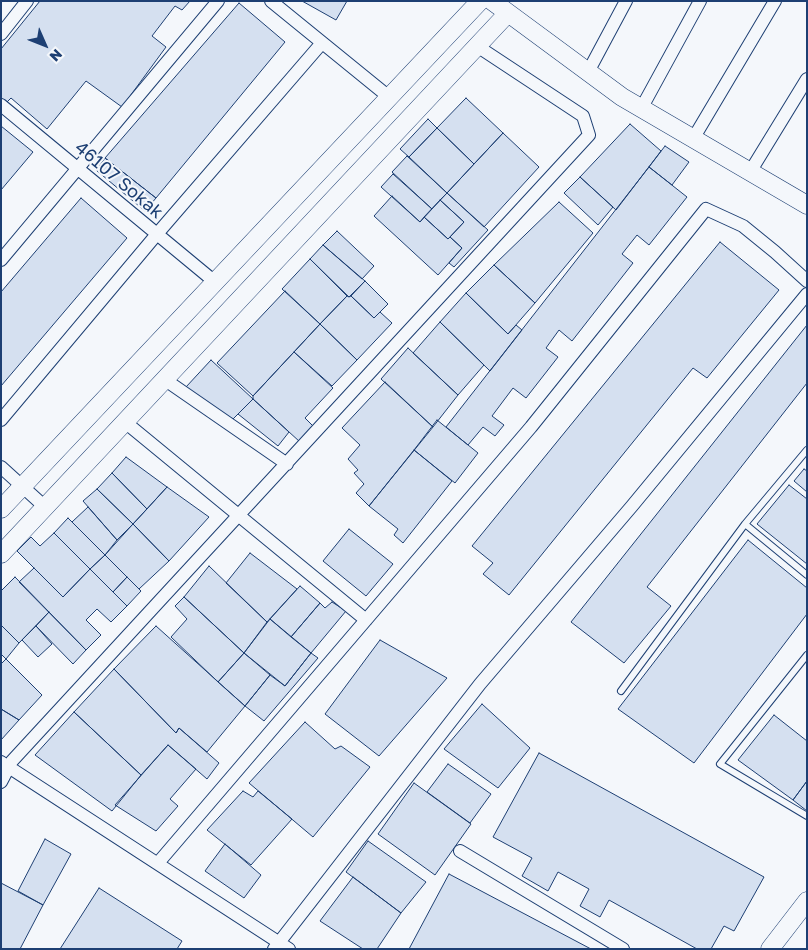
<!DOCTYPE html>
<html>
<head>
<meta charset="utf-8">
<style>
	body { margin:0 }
	#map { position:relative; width:808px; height:950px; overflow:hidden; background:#f4f7fb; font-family:"Golos Text",sans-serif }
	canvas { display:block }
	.frame { position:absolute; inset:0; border:2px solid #1d3f73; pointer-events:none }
	.north { position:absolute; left:20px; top:20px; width:50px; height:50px; -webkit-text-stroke:4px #f4f7fb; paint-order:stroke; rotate:134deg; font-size:14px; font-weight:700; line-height:20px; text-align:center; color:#1d3f73 }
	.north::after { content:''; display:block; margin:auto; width:18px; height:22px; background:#1d3f73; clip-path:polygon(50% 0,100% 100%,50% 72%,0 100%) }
</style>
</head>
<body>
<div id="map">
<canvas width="808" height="950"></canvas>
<div class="frame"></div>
<div class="north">N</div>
</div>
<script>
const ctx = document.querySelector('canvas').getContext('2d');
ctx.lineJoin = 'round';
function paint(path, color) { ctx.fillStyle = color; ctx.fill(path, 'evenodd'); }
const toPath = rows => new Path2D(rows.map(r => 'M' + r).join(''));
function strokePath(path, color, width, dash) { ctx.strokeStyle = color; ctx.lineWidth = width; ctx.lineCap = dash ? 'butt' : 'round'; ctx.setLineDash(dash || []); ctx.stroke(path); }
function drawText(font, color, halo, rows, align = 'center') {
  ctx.font = font + ' "Golos Text",sans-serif'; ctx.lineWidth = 4; ctx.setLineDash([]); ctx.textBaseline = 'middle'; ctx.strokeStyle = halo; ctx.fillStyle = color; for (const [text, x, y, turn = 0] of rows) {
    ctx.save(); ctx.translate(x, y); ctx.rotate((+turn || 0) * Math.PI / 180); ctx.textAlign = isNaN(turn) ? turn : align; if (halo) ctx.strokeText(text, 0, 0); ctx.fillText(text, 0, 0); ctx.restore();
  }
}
const building = toPath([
	[40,1,190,1,182,10,175,6,152,36,166,47,122,107,86,81,47,129,11,98,7,102,1,98,1,49,40,1],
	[302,1,347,1,336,20,302,1],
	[239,3,285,42,156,198,105,158,239,3],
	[466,98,503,133,474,164,437,128,466,98],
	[428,119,437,128,409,157,400,149,428,119],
	[630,124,661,151,616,210,580,177,630,124],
	[1,126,33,152,1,190,1,126],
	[437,128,474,164,447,193,409,157,437,128],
	[503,133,539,167,484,227,447,193,503,133],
	[665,146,689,162,672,185,649,167,665,146],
	[407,156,447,193,432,209,392,172,407,156],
	[105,158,156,198,145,211,96,170,105,158],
	[649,167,687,197,649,245,637,235,622,254,633,263,572,341,559,330,546,348,558,357,526,398,513,388,492,416,504,425,495,436,483,427,468,445,446,427,649,167],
	[393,174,432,209,420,222,381,187,393,174],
	[580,177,613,207,598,225,564,193,580,177],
	[447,193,488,230,454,267,449,263,462,248,450,237,464,222,440,200,447,193],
	[392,196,420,222,424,217,448,239,450,237,462,248,438,275,374,216,392,196],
	[81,198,127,238,1,386,1,292,81,198],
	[440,200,464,222,448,239,424,217,440,200],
	[559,202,593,233,535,303,494,265,559,202],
	[337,231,374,266,362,279,323,245,337,231],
	[720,242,779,290,707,378,693,368,509,595,483,574,493,563,472,546,720,242],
	[323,245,365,281,349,297,310,259,323,245],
	[310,259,347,296,320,324,282,289,310,259],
	[494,265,535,303,508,334,466,293,494,265],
	[365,281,388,304,374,318,351,296,365,281],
	[285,291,320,324,253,396,217,363,285,291],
	[466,293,508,334,516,325,522,330,490,371,440,322,466,293],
	[347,296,349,297,351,296,374,318,380,312,392,323,357,360,320,324,347,296],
	[440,322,484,365,458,395,413,353,440,322],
	[320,324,357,360,332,386,294,352,320,324],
	[807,325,807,383,647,587,671,606,624,663,571,622,807,325],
	[408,348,458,395,433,427,381,379,408,348],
	[294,352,333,388,305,418,314,427,300,442,253,399,253,396,294,352],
	[211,360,253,399,232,420,186,387,211,360],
	[385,382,433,427,369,506,356,493,364,484,354,473,358,470,348,459,360,445,342,428,385,382],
	[253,399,289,432,278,446,238,414,253,399],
	[437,420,478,453,455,483,414,450,437,420],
	[414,450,452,481,403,543,394,535,398,529,369,506,414,450],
	[126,457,167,487,147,509,112,473,126,457],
	[804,469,807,471,807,492,794,481,804,469],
	[112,473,147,509,133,524,97,489,112,473],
	[789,485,807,499,807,564,757,524,789,485],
	[167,487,209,517,169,561,133,524,167,487],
	[97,489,133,524,117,540,83,501,97,489],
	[88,507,117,540,105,555,72,522,88,507],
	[68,518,105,555,90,569,54,533,68,518],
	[133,524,169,561,139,589,105,555,133,524],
	[349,529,393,564,366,596,323,561,349,529],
	[54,533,90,569,63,597,17,551,31,537,40,546,54,533],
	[748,540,807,588,807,614,694,763,618,709,748,540],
	[250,553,297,589,267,622,226,583,250,553],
	[105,555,127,577,113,592,90,569,105,555],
	[209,566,267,622,244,653,184,597,209,566],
	[34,568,63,597,90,569,127,606,111,622,97,609,86,620,101,635,86,650,19,582,34,568],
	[15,577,49,612,19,643,1,625,1,591,15,577],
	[127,577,141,591,127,606,113,592,127,577],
	[300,586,320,603,291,637,270,619,300,586],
	[184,597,244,653,218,682,171,637,187,619,175,606,184,597],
	[332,602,346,611,311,653,291,637,320,603,325,608,332,602],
	[49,612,86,650,73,664,36,626,49,612],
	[270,619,311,653,285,686,244,653,270,619],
	[1,625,19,643,6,659,1,654,1,625],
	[36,626,52,644,38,657,22,640,36,626],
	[156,626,245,706,207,752,179,728,176,733,114,669,156,626],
	[380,640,447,678,379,756,325,714,380,640],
	[244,653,270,675,245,706,218,682,244,653],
	[311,653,318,658,264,721,245,706,270,675,285,686,311,653],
	[6,659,42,695,19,720,1,709,1,664,6,659],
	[114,669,176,733,179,728,219,763,207,779,168,745,141,775,74,712,114,669],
	[482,704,530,748,498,788,444,749,482,704],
	[1,709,19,720,1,740,1,709],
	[74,712,141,775,112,811,35,755,74,712],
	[774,715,807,741,807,781,793,800,738,760,774,715],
	[305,722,335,749,341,746,370,767,313,837,249,783,305,722],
	[168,745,196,769,170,799,178,806,156,831,115,805,168,745],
	[539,753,764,877,734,931,724,926,711,949,697,949,609,900,600,917,580,906,589,889,558,872,548,891,522,876,532,858,493,837,539,753],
	[448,764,491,794,470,823,427,792,448,764],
	[807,781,807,811,793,800,807,781],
	[414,783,471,824,435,875,378,834,414,783],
	[243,791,253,797,258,791,292,819,251,865,207,830,243,791],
	[45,839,71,854,43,905,18,891,45,839],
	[368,841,426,882,401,913,346,872,368,841],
	[225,844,261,875,244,898,205,871,225,844],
	[449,874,591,949,409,949,449,874],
	[353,877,401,913,377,949,363,949,320,921,353,877],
	[1,883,43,905,20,949,1,949,1,883],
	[99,888,182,941,177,949,60,949,99,888]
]);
paint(building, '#d5e0f0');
strokePath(building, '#1d3f73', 1);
const lane = toPath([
	[745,524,807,575],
	[807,655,720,764,807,816],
	[621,691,745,524,807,450]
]);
const street = toPath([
	[271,1,389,97],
	[1,34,27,1],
	[588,72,626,1],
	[1,105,215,282],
	[641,109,700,1],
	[693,139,775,1],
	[750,172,807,79],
	[1,260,218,1],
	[164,379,287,464],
	[1,420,157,234,321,44],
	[125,422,366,620],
	[1,467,45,507],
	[1,762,289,949],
	[1,782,12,761,589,135,583,116,477,46],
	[460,851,623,949],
	[158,863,531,427,706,209,743,226,775,252,807,281],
	[274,949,480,684,632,506,807,294]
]);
const secondary = toPath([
	[492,1,622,97,807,205],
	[1,509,480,1],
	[1,554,508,13],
	[770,949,807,901]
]);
strokePath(lane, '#1d3f73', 8);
strokePath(street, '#1d3f73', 14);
strokePath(secondary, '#1d3f73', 19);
strokePath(lane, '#f4f7fb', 6);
strokePath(street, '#f4f7fb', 12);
strokePath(secondary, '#f4f7fb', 18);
drawText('18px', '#1d3f73', '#f4f7fb', [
	["46107 Sokak",119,180,40]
]);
</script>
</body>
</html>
